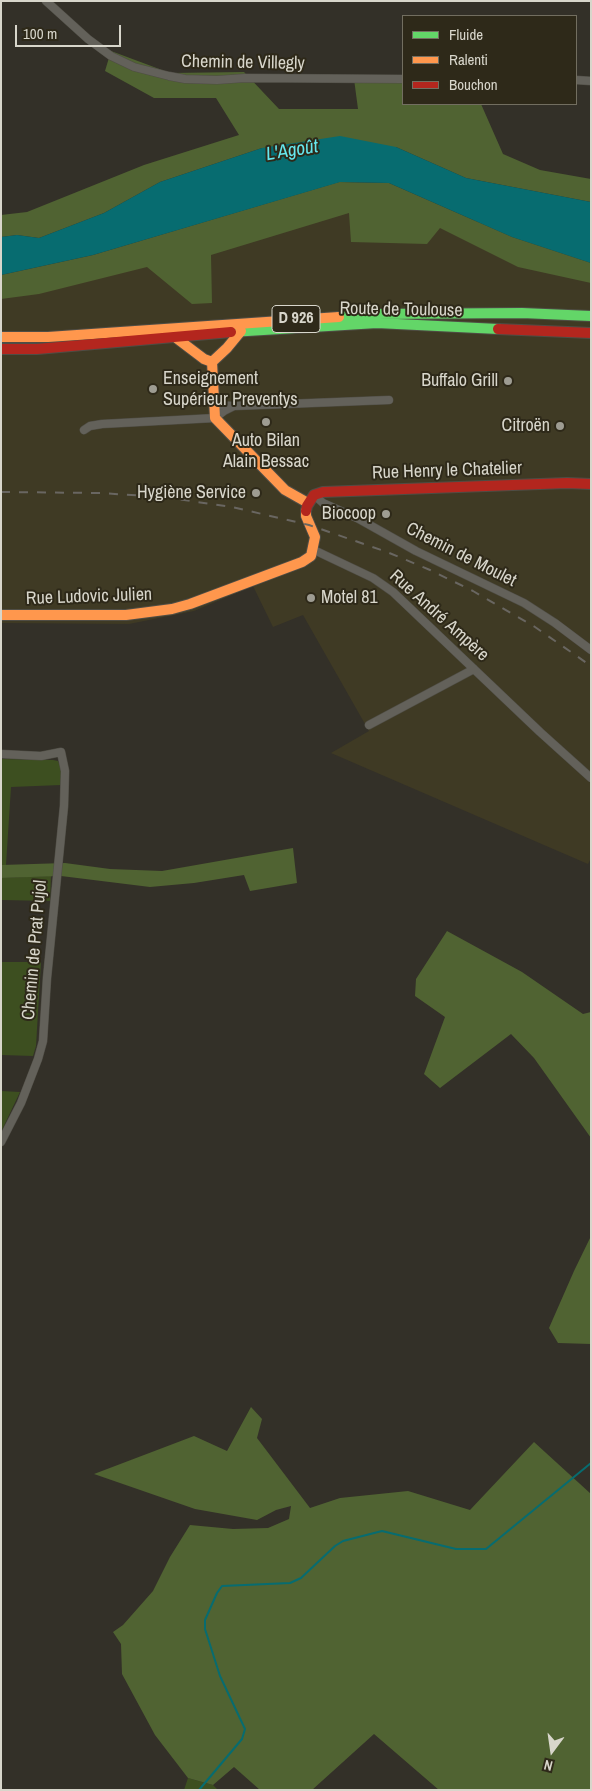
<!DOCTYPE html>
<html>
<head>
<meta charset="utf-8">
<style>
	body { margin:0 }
	#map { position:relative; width:592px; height:1791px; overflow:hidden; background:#333028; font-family:"Archivo Narrow",sans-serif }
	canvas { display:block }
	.frame { position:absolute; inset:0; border:2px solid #d8d6cb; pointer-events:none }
	.legend { position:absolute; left:402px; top:15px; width:175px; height:90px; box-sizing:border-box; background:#2e2919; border:1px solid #726e60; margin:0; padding:6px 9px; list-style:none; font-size:15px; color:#d8d6cb }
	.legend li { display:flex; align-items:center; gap:10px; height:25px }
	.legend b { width:25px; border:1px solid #726e60 }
	.north { position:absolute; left:527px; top:1726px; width:50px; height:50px; -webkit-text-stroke:4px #2e2919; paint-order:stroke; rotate:194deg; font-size:14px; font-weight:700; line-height:20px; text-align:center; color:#d8d6cb }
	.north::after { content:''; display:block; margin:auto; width:18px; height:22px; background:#d8d6cb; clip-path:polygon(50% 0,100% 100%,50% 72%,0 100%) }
	.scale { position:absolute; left:15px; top:25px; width:106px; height:22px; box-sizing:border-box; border:2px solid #d8d6cb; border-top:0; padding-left:6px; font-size:15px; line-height:18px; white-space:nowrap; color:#d8d6cb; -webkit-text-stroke:4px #2e2919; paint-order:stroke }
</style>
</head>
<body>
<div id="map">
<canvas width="592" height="1791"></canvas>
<div class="frame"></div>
<ul class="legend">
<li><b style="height:6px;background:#63d668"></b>Fluide</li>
<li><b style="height:6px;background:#ff974d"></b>Ralenti</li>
<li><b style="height:6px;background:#b3261e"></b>Bouchon</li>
</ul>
<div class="north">N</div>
<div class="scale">100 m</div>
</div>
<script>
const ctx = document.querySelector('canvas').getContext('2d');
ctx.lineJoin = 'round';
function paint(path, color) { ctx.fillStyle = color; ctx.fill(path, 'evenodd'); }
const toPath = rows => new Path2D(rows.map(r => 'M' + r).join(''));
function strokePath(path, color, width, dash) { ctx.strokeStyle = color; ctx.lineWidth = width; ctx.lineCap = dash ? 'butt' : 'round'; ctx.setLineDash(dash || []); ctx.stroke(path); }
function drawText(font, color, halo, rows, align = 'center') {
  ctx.font = font + ' "Archivo Narrow",sans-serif'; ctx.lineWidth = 4; ctx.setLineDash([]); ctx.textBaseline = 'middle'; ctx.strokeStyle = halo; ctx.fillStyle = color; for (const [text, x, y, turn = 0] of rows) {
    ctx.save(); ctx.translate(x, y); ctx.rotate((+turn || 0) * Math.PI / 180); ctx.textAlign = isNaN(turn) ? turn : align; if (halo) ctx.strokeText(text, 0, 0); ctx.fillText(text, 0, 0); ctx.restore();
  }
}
paint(toPath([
	[384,192,591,257,591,858,588,864,331,753,369,731,303,615,273,627,253,586,194,611,129,624,1,623,1,288],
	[300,518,315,521,320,536,307,533]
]), '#3f3a24');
paint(toPath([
	[1,759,53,760,58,761,61,768,61,785,11,787,6,865,1,865],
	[51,876,50,901,1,900,1,878],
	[1,962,41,962,36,1046,33,1056,1,1055],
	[1,1091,20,1092,1,1132],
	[188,1778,213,1785,218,1790,184,1790]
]), '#3d4f20');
paint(toPath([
	[111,51,170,73,244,72,279,109,358,109,354,79,403,79,403,104,481,104,503,154,540,170,591,179,591,202,466,178,396,147,262,148,160,182,104,213,39,238,17,235,1,237,1,215,27,212,144,165,239,135,216,98,154,98,105,71],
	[339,182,389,183,512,237,591,263,591,283,518,267,440,228,427,244,351,242,349,213,211,255,212,303,192,304,147,267,39,294,1,299,1,275,93,255],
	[293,848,297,883,250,891,244,875,194,883,150,887,61,876,1,878,1,865,65,863,110,869,162,871],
	[447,931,522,972,583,1014,591,1012,591,1138,534,1058,511,1034,440,1088,424,1074,445,1017,415,996,416,979],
	[591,1236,591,1344,558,1343,549,1328,574,1271],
	[251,1407,262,1419,257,1438,310,1508,340,1498,408,1491,470,1510,534,1442,591,1494,591,1790,439,1790,374,1734,312,1790,260,1790,234,1767,213,1785,188,1778,155,1735,122,1674,121,1644,113,1632,123,1625,153,1591,170,1557,190,1525,233,1529,268,1528,289,1519,291,1506,276,1510,257,1520,195,1509,94,1474,194,1436,227,1451]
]), '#506332');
paint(toPath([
	[340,136,396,147,466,178,591,202,591,263,512,237,389,183,340,182,93,255,1,275,1,237,17,235,39,238,104,213,160,182,262,148]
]), '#076c70');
strokePath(toPath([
	[199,1790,242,1739,245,1729,220,1676,205,1629,205,1620,217,1593,222,1586,290,1583,301,1578,335,1546,343,1541,382,1531,456,1549,486,1549,591,1463]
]), '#076c70', 2);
const street = toPath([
	[46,1,88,39,111,56,134,67,169,76,185,79,217,80,245,78,403,79],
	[576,80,591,81],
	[234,406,389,400],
	[84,430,90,426,102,424,215,418,224,411,234,406,214,405],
	[314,495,323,503,359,519,416,551,524,603,555,623,591,650],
	[314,550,373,578,393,592,540,732,591,778],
	[369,725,474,669],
	[1,754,41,756,61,752,65,771,64,806,47,978,43,1041,38,1059,21,1103,1,1142]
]);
const fast = toPath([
	[339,317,376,314,522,313,591,316],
	[231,332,377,323,498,329]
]);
const slow = toPath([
	[1,337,48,337,339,317],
	[175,337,204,359,212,362],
	[212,362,215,418,285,490,308,503],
	[212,362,227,348,241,331],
	[1,615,126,615,172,609,190,604,302,562,311,556,315,537,306,516,306,511]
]);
const jam = toPath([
	[498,329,591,333],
	[1,349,37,349,231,332],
	[306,511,307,506,314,495,323,492,567,483,591,484]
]);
strokePath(street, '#4f4d45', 9);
strokePath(fast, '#4f4d45', 12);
strokePath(slow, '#4f4d45', 12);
strokePath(jam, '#4f4d45', 12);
strokePath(street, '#63615a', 8);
strokePath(fast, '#63d668', 10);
strokePath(slow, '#ff974d', 10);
strokePath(jam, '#b3261e', 10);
strokePath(toPath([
	[1,492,100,493,163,497,232,507,309,525,387,552,430,570,473,591,535,627,591,666]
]), '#696661', 2, [9, 9]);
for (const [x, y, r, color] of [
	[508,381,5,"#9e9c92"],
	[153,389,5,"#9e9c92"],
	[266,422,5,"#9e9c92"],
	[560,426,5,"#9e9c92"],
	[256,493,5,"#9e9c92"],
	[386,514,5,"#9e9c92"],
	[311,598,5,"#9e9c92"]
]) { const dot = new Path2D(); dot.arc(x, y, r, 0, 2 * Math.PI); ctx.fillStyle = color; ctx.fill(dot); strokePath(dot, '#2e2919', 2); }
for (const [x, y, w] of [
	[296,319,48]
]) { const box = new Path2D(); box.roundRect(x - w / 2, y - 13.5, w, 27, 4); ctx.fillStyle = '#2e2919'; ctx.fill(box); strokePath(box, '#d8d6cb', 1); }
drawText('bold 16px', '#d8d6cb', null, [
	["D 926",296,319]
]);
drawText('18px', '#d8d6cb', '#2e2919', [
	["Chemin de Villegly",243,63,1],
	["Route de Toulouse",401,310,1],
	["Rue Henry le Chatelier",447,471,-2],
	["Chemin de Moulet",461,555,27],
	["Rue Ludovic Julien",89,597,-2],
	["Rue André Ampère",439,616,42],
	["Chemin de Prat Pujol",35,950,-85]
]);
drawText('18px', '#d8d6cb', '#2e2919', [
	["Enseignement",163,379,"left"],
	["Supérieur Preventys",163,400,"left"],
	["Buffalo Grill",498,381],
	["Citroën",550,426],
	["Auto Bilan",266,441,"center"],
	["Alain Bessac",266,462,"center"],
	["Hygiène Service",246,493],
	["Biocoop",376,514],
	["Motel 81",321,598,"left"]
], 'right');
drawText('italic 19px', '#66e8ef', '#2e2919', [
	["L'Agoût",292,151,-9]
]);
</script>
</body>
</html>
